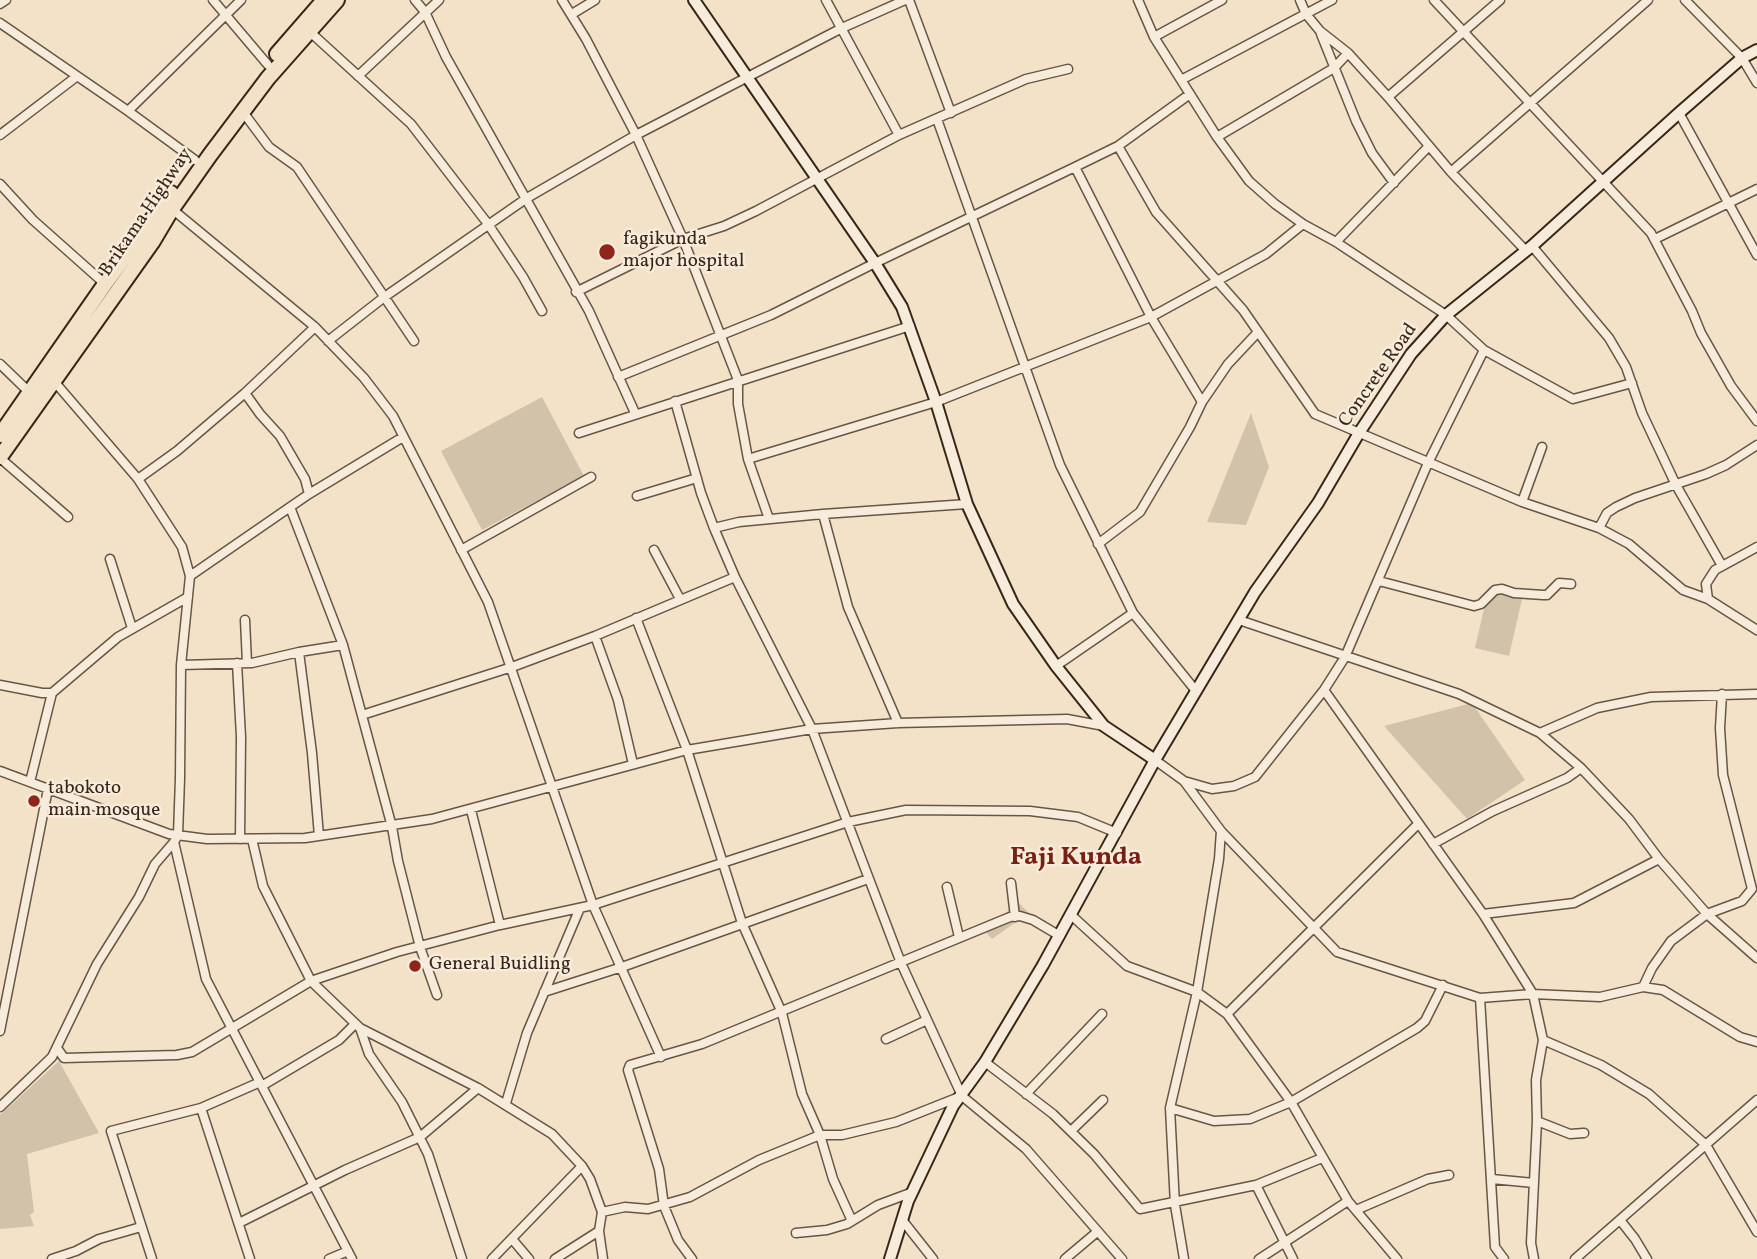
<!DOCTYPE html>
<html>
<head>
<meta charset="utf-8">
<style>
	body { margin:0 }
	canvas { display:block; background:#f3e2c8 }
</style>
</head>
<body>
<canvas width="1757" height="1259"></canvas>
<script>
const ctx = document.querySelector('canvas').getContext('2d');
ctx.lineJoin = 'round';
function paint(path, color) { ctx.fillStyle = color; ctx.fill(path, 'evenodd'); }
const toPath = rows => new Path2D(rows.map(r => 'M' + r).join(''));
function strokePath(path, color, width, dash) { ctx.strokeStyle = color; ctx.lineWidth = width; ctx.lineCap = dash ? 'butt' : 'round'; ctx.setLineDash(dash || []); ctx.stroke(path); }
function drawText(font, color, halo, rows, align = 'center') {
  ctx.font = font + ' Vollkorn,serif'; ctx.lineWidth = 5; ctx.setLineDash([]); ctx.textBaseline = 'middle'; ctx.strokeStyle = halo; ctx.fillStyle = color; for (const [text, x, y, turn = 0] of rows) {
    ctx.save(); ctx.translate(x, y); ctx.rotate((+turn || 0) * Math.PI / 180); ctx.textAlign = isNaN(turn) ? turn : align; if (halo) ctx.strokeText(text, 0, 0); ctx.fillText(text, 0, 0); ctx.restore();
  }
}
paint(toPath([
	[542,397,584,476,482,530,441,451],
	[1251,413,1269,467,1246,525,1207,522],
	[1489,587,1523,595,1509,656,1475,648],
	[1472,703,1525,780,1467,819,1384,726],
	[1018,902,1029,913,992,939,985,931],
	[59,1061,99,1133,27,1154,34,1212,30,1215,34,1226,0,1229,0,1115]
]), '#d3c2aa');
const street = toPath([
	[213,0,268,65],
	[415,0,425,12,446,57,589,311,635,413],
	[562,0,586,39,636,135,683,239,738,380,738,404,748,459,769,519],
	[826,0,899,135],
	[909,0,951,113],
	[1138,0,1154,37,1217,137,1249,181,1275,204,1303,224,1336,242,1446,315,1484,350,1573,399,1632,383],
	[1300,0,1306,14,1320,31,1348,53,1388,97,1451,172,1526,251],
	[1434,0,1651,233,1692,311,1701,333,1731,386,1757,421],
	[1685,0,1742,58,1757,83],
	[0,4,6,0],
	[572,14,595,0],
	[0,23,128,111,195,160],
	[309,31,411,124,488,224,523,277,542,311],
	[1321,34,1356,121,1372,153,1394,183],
	[1154,37,1222,0],
	[358,76,439,0],
	[1181,80,1332,0],
	[1388,97,1500,0],
	[128,111,241,0],
	[243,112,269,147,297,167,414,341],
	[1679,113,1757,255],
	[937,119,1060,465,1133,613,1196,691],
	[0,135,76,77],
	[1217,137,1334,68,1348,53],
	[1118,146,1156,212,1243,310,1315,414,1522,502,1599,528,1629,544,1683,590,1708,599,1757,630],
	[1075,167,1151,317,1202,402,1190,427,1140,512,1098,544],
	[1451,172,1648,0],
	[0,184,33,220,105,284],
	[172,209,315,327,364,378,393,416,488,602,593,905,661,1057],
	[1655,239,1757,189],
	[1336,242,1429,146],
	[1532,246,1609,338,1626,367,1642,413,1676,485,1721,564],
	[576,292,683,239,724,226,756,211,899,135,1026,79,1068,69],
	[328,341,383,298,527,198,636,135,842,28,905,0],
	[0,364,29,392],
	[618,377,771,315,875,263,1075,167,1118,146,1190,94],
	[53,380,138,479,182,547,190,576,181,665,180,778,178,835,174,842,206,979,352,1259],
	[245,393,260,414,280,436,305,479,309,494],
	[675,401,701,493,714,528,735,577,812,729,901,963,962,1096,1026,1149,1122,1259],
	[1202,402,1228,364,1258,332],
	[579,433,910,326],
	[0,458,68,517],
	[748,459,936,402,1151,317,1266,254,1303,224],
	[138,479,177,451,245,393,315,327],
	[637,496,697,478],
	[1522,502,1542,447],
	[290,507,343,645,392,827,398,861,420,947,437,995],
	[823,514,848,607,898,723],
	[714,528,739,522,823,514,967,504],
	[1599,528,1607,513,1616,507,1635,498,1706,474,1726,465,1757,445],
	[461,550,591,477],
	[654,550,680,599],
	[110,559,132,628],
	[190,576,309,494,403,437],
	[1379,581,1474,606,1481,604,1495,590,1502,589,1514,593,1543,595,1547,595,1559,583,1571,584],
	[1708,599,1706,584,1715,570,1757,547],
	[636,618,687,750,742,923,782,1013,802,1094,820,1135,842,1135,896,1122,959,1097],
	[245,620,247,663],
	[1239,620,1459,694,1540,733,1597,708,1651,697,1757,694],
	[595,636,618,700,633,764],
	[299,652,312,753,319,836],
	[237,663,241,737,240,839],
	[181,665,252,663,299,652,343,645],
	[1056,666,1133,613],
	[0,685,42,693,52,693],
	[1324,690,1483,914,1533,994,1543,1040,1536,1080,1537,1121,1531,1243,1534,1259],
	[362,715,512,667,595,636,735,577],
	[1540,733,1581,768,1629,819,1659,859],
	[1155,760,1184,781,1221,831,1219,859,1197,992,1170,1108,1175,1205,1184,1259],
	[0,771,169,834,207,839,305,838,432,819,687,750,812,729,898,723,1067,719,1104,726],
	[1184,781,1212,789,1234,786,1255,777,1324,690,1345,657,1428,463,1484,350],
	[30,782,52,693,118,637,188,597],
	[471,810,500,925],
	[1221,831,1337,952,1480,998,1533,994,1600,997,1643,987,1663,990,1740,1037,1757,1042],
	[252,839,263,886,311,981,360,1028,478,1088,552,1134,582,1166,590,1179,602,1212,599,1231,603,1259],
	[1433,844,1493,811,1567,778,1581,768],
	[1011,883,1015,917],
	[947,887,959,937],
	[1070,914,1127,966,1197,992,1227,1014,1291,1102,1348,1201,1397,1259],
	[1483,914,1574,903,1659,859,1707,914,1757,958],
	[1643,987,1652,968,1671,941,1707,914,1742,901,1752,889,1723,775,1720,728,1722,694],
	[544,992,622,967,868,879],
	[1480,998,1495,1247,1504,1259],
	[1227,1014,1418,824],
	[360,1028,369,1054,402,1102,428,1154,462,1259],
	[0,1031,48,789],
	[886,1039,927,1020],
	[1543,1040,1601,1065,1649,1094,1706,1145,1757,1232],
	[57,1048,64,1058,177,1055,192,1052,311,981,397,952,500,925,593,905,848,822,906,810,1030,811,1078,817,1117,833],
	[985,1062,1053,1114,1094,1154,1140,1209,1256,1185,1293,1259],
	[1026,1094,1102,1014],
	[506,1103,527,1033,580,908],
	[0,1107,52,1057,97,964,139,897,155,864,174,842],
	[201,1108,250,1259],
	[1170,1108,1214,1121,1250,1119,1291,1102,1417,1028,1425,1021,1443,985],
	[1537,1121,1570,1134,1584,1133],
	[1071,1131,1103,1100],
	[1492,1179,1534,1183],
	[1256,1185,1322,1158],
	[1356,1210,1428,1179,1449,1175],
	[602,1212,625,1207,648,1209,690,1197,759,1160,820,1135,833,1179,852,1221],
	[1620,1220,1635,1239,1647,1259],
	[903,1221,933,1259],
	[239,1223,345,1170,420,1137,478,1088],
	[796,1233,827,1230,847,1224,878,1205,913,1192],
	[512,1239,529,1259],
	[52,1259,76,1251,99,1239,141,1227],
	[152,1259,111,1131,201,1108,258,1083,265,1084,339,1040,355,1024],
	[329,1259,348,1251],
	[492,1259,582,1166],
	[555,1259,599,1231],
	[692,1259,678,1240,664,1206,659,1169,628,1070,630,1065,702,1044,1010,917,1020,916,1033,920,1060,936],
	[1065,1259,1097,1232],
	[1259,1259,1348,1201],
	[1575,1259,1757,1100]
]);
const secondary = toPath([
	[694,0,875,263,902,307,936,402,967,504,1013,604,1056,666,1104,726,1155,760],
	[890,1259,908,1201,953,1106,985,1062,1043,965,1155,760,1255,592,1318,503,1359,433,1411,354,1446,315,1532,246,1679,113,1742,58,1757,50]
]);
const highway = toPath([
	[277,54,324,0],
	[0,435,105,284,171,193],
	[0,457,153,241,172,209,210,155,268,78,337,0]
]);
strokePath(street, '#675644', 11);
strokePath(secondary, '#382718', 14);
strokePath(highway, '#382718', 18);
strokePath(street, '#f7ecdb', 8);
strokePath(secondary, '#f7ecdb', 10);
strokePath(highway, '#f3e2c8', 14);
for (const [x, y, r, color] of [
	[607,252,9,"#8f2418"],
	[34,801,7,"#8f2418"],
	[415,966,7,"#8f2418"]
]) { const dot = new Path2D(); dot.arc(x, y, r, 0, 2 * Math.PI); ctx.fillStyle = color; ctx.fill(dot); strokePath(dot, '#f7ecdb', 2.5); }
drawText('19px', '#382718', '#f7ecdb', [
	["Brikama Highway",147,213,-56],
	["Concrete Road",1379,376,-55]
]);
drawText('19px', '#382718', '#f7ecdb', [
	["fagikunda",623,241],
	["major hospital",623,263],
	["tabokoto",48,790],
	["main mosque",48,812],
	["General Buidling",429,966]
], 'left');
drawText('bold 26px', '#7a1f14', '#f7ecdb', [
	["Faji Kunda",1076,859]
]);
</script>
</body>
</html>
